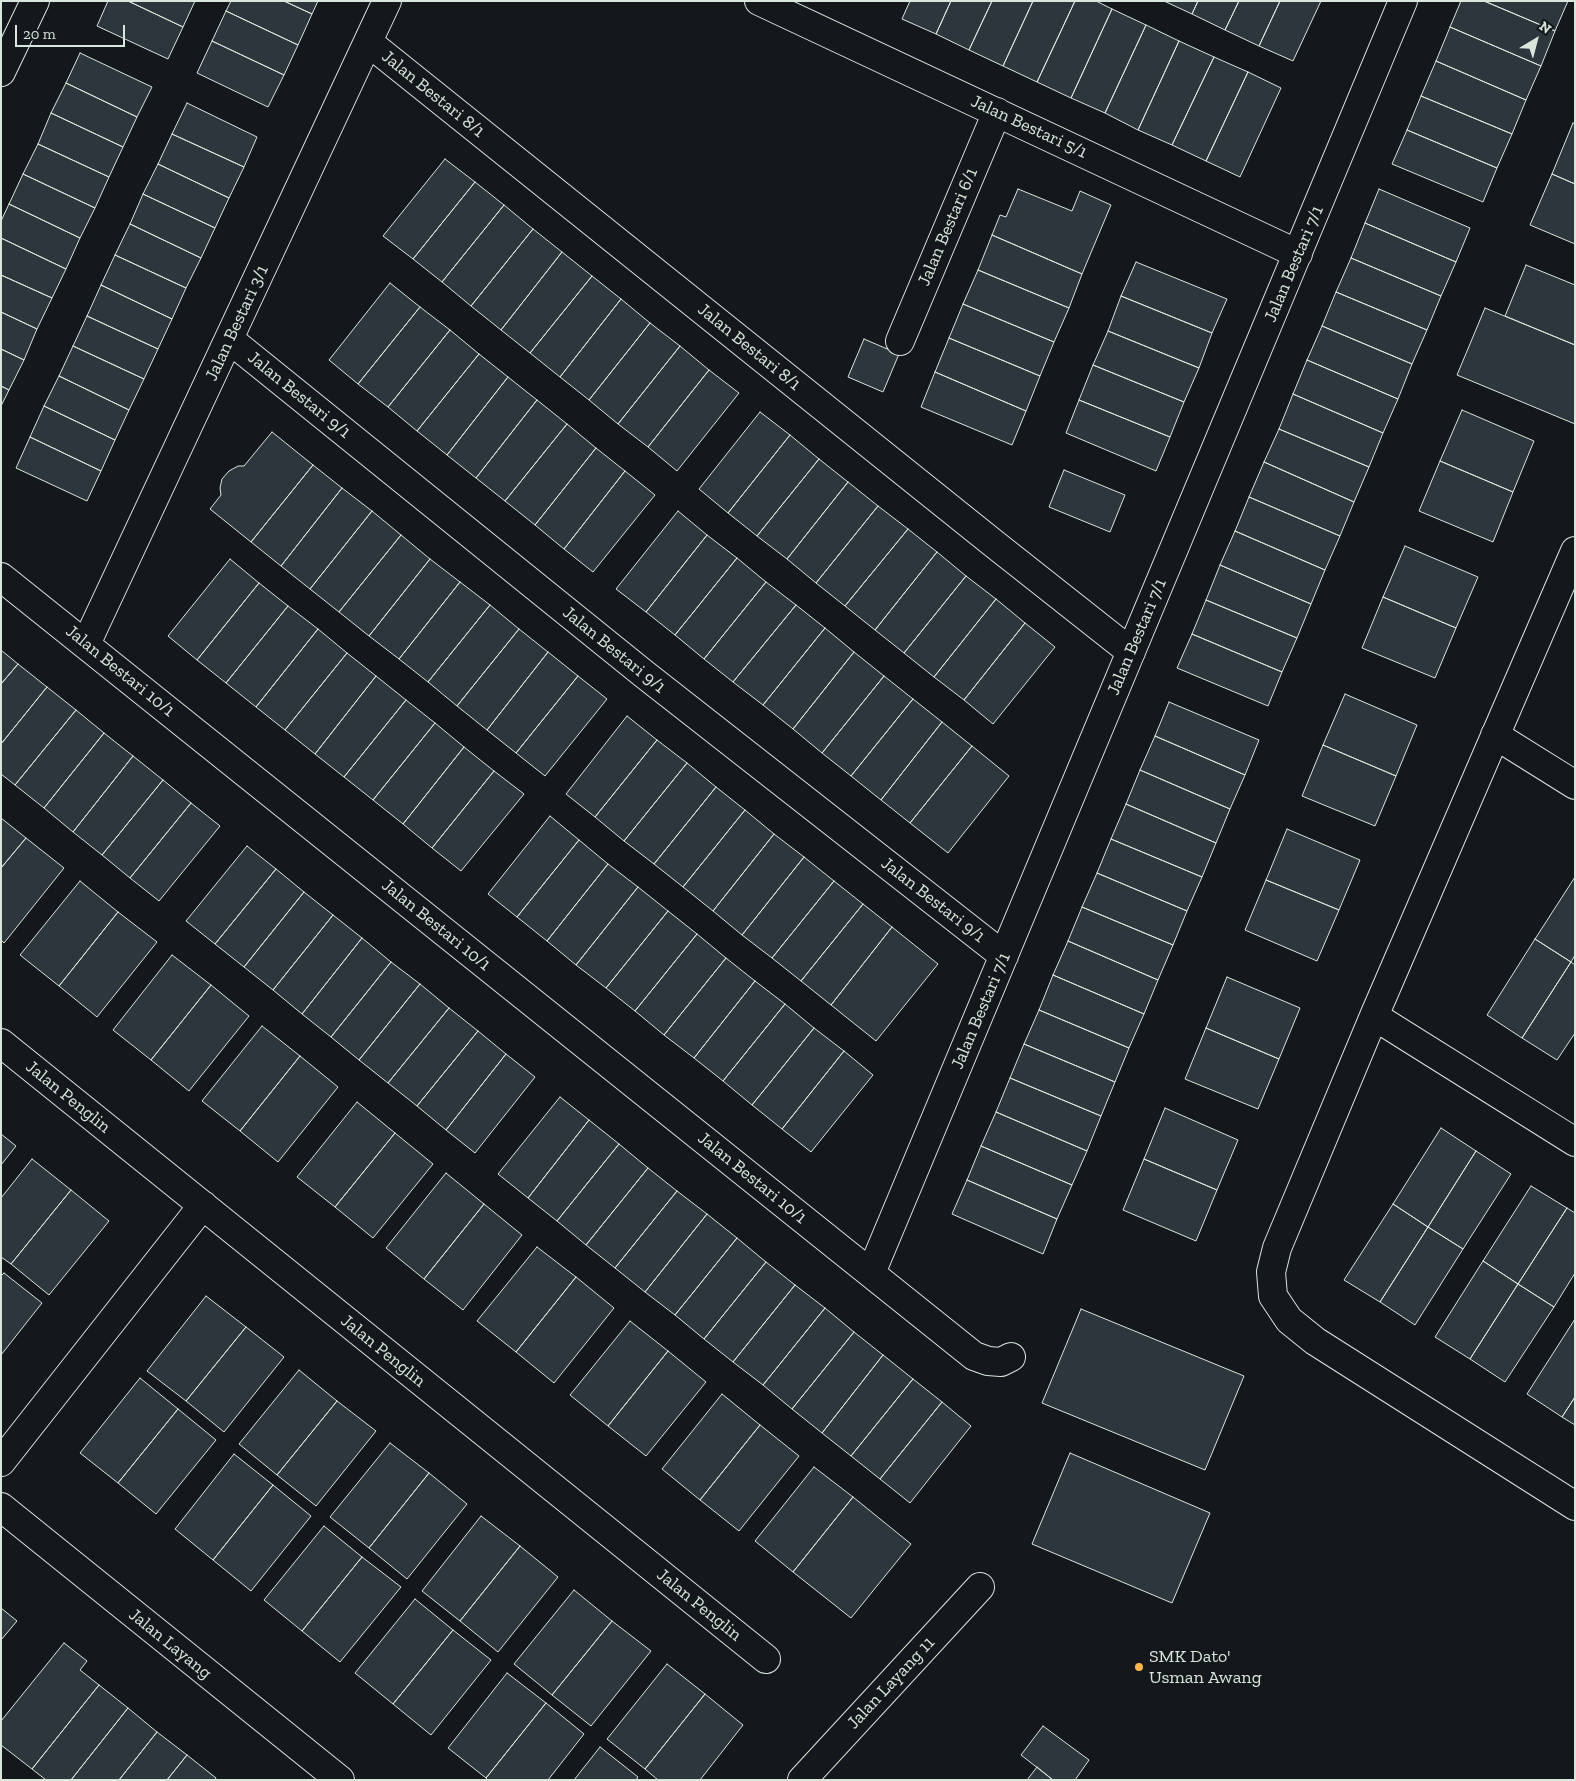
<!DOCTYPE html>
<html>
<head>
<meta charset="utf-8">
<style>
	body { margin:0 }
	#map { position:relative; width:1576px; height:1781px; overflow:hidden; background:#14181c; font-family:"Zilla Slab",serif }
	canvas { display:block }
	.frame { position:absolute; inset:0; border:2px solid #d8e6dc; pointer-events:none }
	.north { position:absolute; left:1511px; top:15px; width:50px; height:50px; -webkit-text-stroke:4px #14181c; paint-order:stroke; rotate:37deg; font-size:14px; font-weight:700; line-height:20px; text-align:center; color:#d8e6dc }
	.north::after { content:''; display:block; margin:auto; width:18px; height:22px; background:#d8e6dc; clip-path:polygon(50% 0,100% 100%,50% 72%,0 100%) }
	.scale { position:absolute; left:15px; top:25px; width:110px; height:22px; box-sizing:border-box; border:2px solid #d8e6dc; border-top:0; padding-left:6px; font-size:15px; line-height:18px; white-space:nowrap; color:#d8e6dc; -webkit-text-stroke:4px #14181c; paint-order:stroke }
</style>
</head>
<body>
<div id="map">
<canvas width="1576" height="1781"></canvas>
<div class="frame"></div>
<div class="north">N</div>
<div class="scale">20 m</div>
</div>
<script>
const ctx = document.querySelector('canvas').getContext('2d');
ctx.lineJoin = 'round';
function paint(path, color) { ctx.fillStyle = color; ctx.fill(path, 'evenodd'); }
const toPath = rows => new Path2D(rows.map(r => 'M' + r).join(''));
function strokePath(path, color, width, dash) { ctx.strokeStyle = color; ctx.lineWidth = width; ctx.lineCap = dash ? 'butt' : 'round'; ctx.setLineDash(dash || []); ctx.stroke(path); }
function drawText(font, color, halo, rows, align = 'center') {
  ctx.font = font + ' "Zilla Slab",serif'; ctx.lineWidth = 4; ctx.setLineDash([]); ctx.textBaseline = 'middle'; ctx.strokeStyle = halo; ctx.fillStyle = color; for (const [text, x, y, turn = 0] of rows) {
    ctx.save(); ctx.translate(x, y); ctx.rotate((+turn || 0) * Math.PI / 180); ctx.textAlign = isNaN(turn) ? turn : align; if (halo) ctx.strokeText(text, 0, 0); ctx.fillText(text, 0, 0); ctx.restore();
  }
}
const building = toPath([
	[108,1,128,1,183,27,168,59,97,26,108,1],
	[128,1,195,1,183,27,128,1],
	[231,1,284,1,312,14,298,45,226,11,231,1],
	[284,1,318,1,312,14,284,1],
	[910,1,951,1,936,34,902,19,910,1],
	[951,1,992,1,969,50,936,34,951,1],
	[992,1,1033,1,1003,66,969,50,992,1],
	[1033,1,1075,1,1037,82,1003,66,1033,1],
	[1075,1,1096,1,1112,9,1071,98,1037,82,1075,1],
	[1164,1,1198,1,1192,14,1164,1],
	[1198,1,1239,1,1225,30,1192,14,1198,1],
	[1239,1,1280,1,1259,46,1225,30,1239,1],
	[1280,1,1321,1,1293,61,1259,46,1280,1],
	[1461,1,1484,1,1555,31,1541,66,1450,27,1461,1],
	[1484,1,1568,1,1555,31,1484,1],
	[1112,9,1146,25,1105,113,1071,98,1112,9],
	[226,11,298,45,284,75,212,41,226,11],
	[1146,25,1179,41,1138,130,1105,113,1146,25],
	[1450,27,1541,66,1526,100,1436,61,1450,27],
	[212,41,284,75,268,107,197,73,212,41],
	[1179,41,1214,57,1172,145,1138,130,1179,41],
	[80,53,152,87,137,117,66,83,80,53],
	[1214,57,1248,72,1206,161,1172,145,1214,57],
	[1436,61,1526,100,1512,134,1421,96,1436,61],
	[1248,72,1281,88,1240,177,1206,161,1248,72],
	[66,83,137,117,123,147,51,113,66,83],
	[1421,96,1512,134,1497,168,1407,130,1421,96],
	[187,103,257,137,244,167,172,134,187,103],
	[51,113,123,147,109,177,38,144,51,113],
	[1573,123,1575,124,1575,184,1552,174,1573,123],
	[1407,130,1497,168,1483,202,1392,164,1407,130],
	[172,134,244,167,229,198,158,164,172,134],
	[38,144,109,177,95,208,23,174,38,144],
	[445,159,475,182,413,259,383,236,445,159],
	[158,164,229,198,215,228,143,194,158,164],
	[23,174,95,208,80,238,9,204,23,174],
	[1552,174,1575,184,1575,244,1530,225,1552,174],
	[475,182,504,205,442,282,413,259,475,182],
	[1018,189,1072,211,1080,191,1111,205,1082,274,992,235,1000,215,1006,217,1018,189],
	[1379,189,1470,228,1456,262,1365,223,1379,189],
	[143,194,215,228,201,258,130,224,143,194],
	[9,204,80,238,66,269,1,238,1,221,9,204],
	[504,205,533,229,471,306,442,282,504,205],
	[1365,223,1456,262,1441,296,1351,258,1365,223],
	[130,224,201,258,186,288,115,255,130,224],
	[533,229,562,252,501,330,471,306,533,229],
	[992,235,1082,274,1069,308,978,270,992,235],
	[1,238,66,269,52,298,1,275,1,238],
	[562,252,592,276,530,353,501,330,562,252],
	[115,255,186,288,172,319,101,285,115,255],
	[1351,258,1441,296,1427,330,1336,292,1351,258],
	[1136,262,1227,299,1212,333,1121,296,1136,262],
	[1526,265,1575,285,1575,345,1505,316,1526,265],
	[978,270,1069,308,1054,342,963,304,978,270],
	[1,275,52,298,37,329,1,312,1,275],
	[592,276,621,299,560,377,530,353,592,276],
	[390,283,420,307,358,384,329,360,390,283],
	[101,285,172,319,158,349,87,316,101,285],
	[1336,292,1427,330,1412,364,1322,326,1336,292],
	[1121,296,1212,333,1199,368,1108,331,1121,296],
	[621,299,650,323,589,400,560,377,621,299],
	[963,304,1054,342,1040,376,949,338,963,304],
	[420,307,450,330,388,407,358,384,420,307],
	[1485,308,1575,345,1575,424,1457,375,1485,308],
	[1,312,37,329,24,360,1,349,1,312],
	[87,316,158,349,144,379,73,346,87,316],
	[650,323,680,346,618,424,589,400,650,323],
	[1322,326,1412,364,1398,399,1307,360,1322,326],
	[450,330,479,354,417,431,388,407,450,330],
	[1108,331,1199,368,1184,402,1093,365,1108,331],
	[949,338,1040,376,1026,411,935,372,949,338],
	[864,339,899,354,883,392,848,377,864,339],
	[73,346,144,379,129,410,59,376,73,346],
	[680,346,709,370,648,447,618,424,680,346],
	[1,349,24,360,9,390,1,386,1,349],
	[479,354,508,377,447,455,417,431,479,354],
	[1307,360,1398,399,1383,433,1293,394,1307,360],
	[1093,365,1184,402,1170,437,1079,400,1093,365],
	[709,370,739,393,677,471,648,447,709,370],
	[935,372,1026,411,1012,445,921,407,935,372],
	[59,376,129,410,115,440,44,406,59,376],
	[508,377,537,400,476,478,447,455,508,377],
	[1,386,9,390,1,406,1,386],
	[1293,394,1383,433,1369,467,1279,429,1293,394],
	[537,400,567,424,505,501,476,478,537,400],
	[1079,400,1170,437,1156,471,1066,433,1079,400],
	[44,406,115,440,101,471,30,437,44,406],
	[1462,410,1534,441,1513,492,1440,461,1462,410],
	[760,412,790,435,728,513,699,489,760,412],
	[567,424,596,448,535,525,505,501,567,424],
	[1279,429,1369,467,1354,502,1264,462,1279,429],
	[272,432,313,465,251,542,210,509,221,495,220,488,222,479,229,471,238,466,244,466,272,432],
	[790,435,819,459,757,536,728,513,790,435],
	[30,437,101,471,87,501,16,468,30,437],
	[596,448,625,471,564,549,535,525,596,448],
	[819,459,848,482,787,559,757,536,819,459],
	[1440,461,1513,492,1493,542,1419,511,1440,461],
	[1264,462,1354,502,1340,536,1249,497,1264,462],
	[313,465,342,488,281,566,251,542,313,465],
	[1064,470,1125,495,1110,532,1049,507,1064,470],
	[625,471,655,495,593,572,564,549,625,471],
	[848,482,878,506,816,583,787,559,848,482],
	[342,488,372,511,310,589,281,566,342,488],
	[1249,497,1340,536,1325,570,1235,531,1249,497],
	[878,506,908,529,845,606,816,583,878,506],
	[372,511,401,535,339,612,310,589,372,511],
	[678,511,707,535,646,612,616,589,678,511],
	[908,529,937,552,875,630,845,606,908,529],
	[1235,531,1325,570,1311,604,1220,565,1235,531],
	[401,535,430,559,369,636,339,612,401,535],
	[707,535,737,558,675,635,646,612,707,535],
	[1405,546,1478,577,1456,628,1383,597,1405,546],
	[937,552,966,576,904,653,875,630,937,552],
	[737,558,766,582,704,659,675,635,737,558],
	[230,559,259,583,197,660,168,636,230,559],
	[430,559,460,582,399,659,369,636,430,559],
	[1220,565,1311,604,1297,638,1206,600,1220,565],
	[966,576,996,599,934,677,904,653,966,576],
	[460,582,490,605,428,682,399,659,460,582],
	[766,582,796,605,733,682,704,659,766,582],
	[259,583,288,606,226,683,197,660,259,583],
	[1383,597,1456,628,1435,678,1362,648,1383,597],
	[996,599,1025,623,964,700,934,677,996,599],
	[1206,600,1297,638,1282,672,1192,634,1206,600],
	[490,605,519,629,457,706,428,682,490,605],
	[796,605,825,628,763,705,733,682,796,605],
	[288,606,318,629,256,707,226,683,288,606],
	[1025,623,1055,647,993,724,964,700,1025,623],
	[825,628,854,652,793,729,763,705,825,628],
	[318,629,347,653,285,730,256,707,318,629],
	[519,629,548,652,487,730,457,706,519,629],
	[1192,634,1282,672,1268,706,1177,668,1192,634],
	[1,650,18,664,1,684,1,650],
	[548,652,578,676,516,753,487,730,548,652],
	[854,652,884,676,822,753,793,729,854,652],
	[347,653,376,676,315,754,285,730,347,653],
	[18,664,47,687,1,744,1,684,18,664],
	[376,676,406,700,344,777,315,754,376,676],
	[578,676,607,699,545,776,516,753,578,676],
	[884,676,913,699,851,776,822,753,884,676],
	[47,687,76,710,15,785,1,774,1,744,47,687],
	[1345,694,1417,725,1396,776,1323,745,1345,694],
	[913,699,942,722,881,800,851,776,913,699],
	[406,700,435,723,373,800,344,777,406,700],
	[1169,702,1259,740,1245,775,1155,736,1169,702],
	[76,710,104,733,44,808,15,785,76,710],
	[627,716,657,740,595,817,566,794,627,716],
	[942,722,972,746,910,823,881,800,942,722],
	[435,723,464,747,403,824,373,800,435,723],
	[104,733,133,756,73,832,44,808,104,733],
	[1155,736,1245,775,1230,809,1140,770,1155,736],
	[657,740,687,763,624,841,595,817,657,740],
	[1323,745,1396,776,1375,826,1302,796,1323,745],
	[972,746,1009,776,948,853,910,823,972,746],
	[464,747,494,771,432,848,403,824,464,747],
	[133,756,163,780,102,855,73,832,133,756],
	[687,763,716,787,654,864,624,841,687,763],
	[1140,770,1230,809,1216,843,1126,804,1140,770],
	[494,771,524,794,461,871,432,848,494,771],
	[163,780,191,803,130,878,102,855,163,780],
	[716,787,745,810,683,887,654,864,716,787],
	[191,803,220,826,159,901,130,878,191,803],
	[1126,804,1216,843,1202,877,1111,839,1126,804],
	[745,810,774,834,713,911,683,887,745,810],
	[550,816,579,840,517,917,488,894,550,816],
	[1,818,26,838,1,868,1,818],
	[1287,829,1360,860,1339,910,1266,880,1287,829],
	[774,834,804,857,742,935,713,911,774,834],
	[26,838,64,868,4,943,1,940,1,868,26,838],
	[1111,839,1202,877,1187,911,1097,873,1111,839],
	[579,840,608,864,547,941,517,917,579,840],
	[247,846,276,869,215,944,186,921,247,846],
	[804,857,834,881,772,958,742,935,804,857],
	[608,864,638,887,576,965,547,941,608,864],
	[276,869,304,892,244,967,215,944,276,869],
	[1097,873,1187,911,1173,945,1082,907,1097,873],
	[1575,877,1575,955,1571,962,1535,939,1575,877],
	[1266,880,1339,910,1317,961,1245,930,1266,880],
	[80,881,118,912,59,986,20,955,80,881],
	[834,881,863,904,801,981,772,958,834,881],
	[638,887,668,911,606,988,576,965,638,887],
	[304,892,333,915,273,990,244,967,304,892],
	[863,904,892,927,831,1005,801,981,863,904],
	[1082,907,1173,945,1158,980,1068,941,1082,907],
	[668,911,697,934,635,1011,606,988,668,911],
	[118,912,157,942,97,1017,59,986,118,912],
	[333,915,362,938,302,1014,273,990,333,915],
	[892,927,938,964,876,1041,831,1005,892,927],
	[697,934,726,958,664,1035,635,1011,697,934],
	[362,938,391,962,331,1037,302,1014,362,938],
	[1535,939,1571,962,1522,1038,1487,1015,1535,939],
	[1068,941,1158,980,1144,1014,1053,975,1068,941],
	[172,955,211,985,151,1060,113,1030,172,955],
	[726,958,755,981,694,1058,664,1035,726,958],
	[391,962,420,984,359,1060,331,1037,391,962],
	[1571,962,1575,965,1575,1033,1557,1060,1522,1038,1571,962],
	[1053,975,1144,1014,1129,1048,1039,1010,1053,975],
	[1227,977,1300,1008,1279,1059,1206,1028,1227,977],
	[755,981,785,1004,723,1081,694,1058,755,981],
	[420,984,449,1008,388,1083,359,1060,420,984],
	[211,985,249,1016,189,1091,151,1060,211,985],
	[785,1004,814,1028,752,1105,723,1081,785,1004],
	[449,1008,478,1031,417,1106,388,1083,449,1008],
	[1039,1010,1129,1048,1115,1082,1024,1044,1039,1010],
	[262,1026,300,1056,240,1131,202,1101,262,1026],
	[814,1028,844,1051,782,1129,752,1105,814,1028],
	[1206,1028,1279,1059,1258,1109,1185,1079,1206,1028],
	[478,1031,506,1054,446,1130,417,1106,478,1031],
	[1024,1044,1115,1082,1101,1116,1010,1078,1024,1044],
	[844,1051,873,1075,811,1152,782,1129,844,1051],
	[506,1054,535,1077,475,1153,446,1130,506,1054],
	[300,1056,338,1087,278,1162,240,1131,300,1056],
	[1010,1078,1101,1116,1087,1151,996,1112,1010,1078],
	[560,1097,589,1120,528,1198,498,1174,560,1097],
	[357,1102,395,1133,335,1207,297,1177,357,1102],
	[1165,1108,1238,1140,1217,1190,1144,1159,1165,1108],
	[996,1112,1087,1151,1072,1185,981,1146,996,1112],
	[589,1120,619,1144,557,1221,528,1198,589,1120],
	[1441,1128,1476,1151,1428,1227,1393,1204,1441,1128],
	[395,1133,433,1164,373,1238,335,1207,395,1133],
	[1,1134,16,1146,1,1165,1,1134],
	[619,1144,648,1168,586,1245,557,1221,619,1144],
	[981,1146,1072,1185,1057,1219,967,1180,981,1146],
	[1476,1151,1511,1174,1463,1249,1428,1227,1476,1151],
	[32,1159,71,1190,11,1264,1,1257,1,1198,32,1159],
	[1144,1159,1217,1190,1196,1241,1123,1210,1144,1159],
	[648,1168,677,1191,615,1268,586,1245,648,1168],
	[446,1173,484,1204,424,1279,386,1248,446,1173],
	[967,1180,1057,1219,1043,1254,952,1214,967,1180],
	[1531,1186,1567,1208,1518,1284,1483,1261,1531,1186],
	[71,1190,109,1221,49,1295,11,1264,71,1190],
	[677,1191,707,1214,645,1292,615,1268,677,1191],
	[484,1204,522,1235,463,1310,424,1279,484,1204],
	[1393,1204,1428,1227,1380,1302,1344,1280,1393,1204],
	[1567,1208,1575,1213,1575,1273,1554,1307,1518,1284,1567,1208],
	[707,1214,737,1238,675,1315,645,1292,707,1214],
	[1428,1227,1463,1249,1415,1325,1380,1302,1428,1227],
	[737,1238,766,1262,704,1339,675,1315,737,1238],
	[537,1247,576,1277,516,1352,477,1321,537,1247],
	[1483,1261,1518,1284,1470,1359,1435,1337,1483,1261],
	[766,1262,795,1285,733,1362,704,1339,766,1262],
	[4,1273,42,1303,1,1355,1,1276,4,1273],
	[576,1277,614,1308,554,1383,516,1352,576,1277],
	[1518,1284,1554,1307,1505,1382,1470,1359,1518,1284],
	[795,1285,825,1308,763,1385,733,1362,795,1285],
	[206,1296,246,1327,186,1401,147,1371,206,1296],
	[825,1308,854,1332,792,1409,763,1385,825,1308],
	[1081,1309,1244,1376,1205,1470,1042,1403,1081,1309],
	[1575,1319,1575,1397,1562,1417,1527,1394,1575,1319],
	[630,1321,668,1351,608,1426,570,1395,630,1321],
	[246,1327,284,1357,224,1432,186,1401,246,1327],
	[854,1332,883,1355,822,1433,792,1409,854,1332],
	[668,1351,706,1382,646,1456,608,1426,668,1351],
	[883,1355,913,1379,851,1456,822,1433,883,1355],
	[299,1370,337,1401,277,1475,239,1444,299,1370],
	[140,1378,178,1409,118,1483,80,1453,140,1378],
	[913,1379,942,1402,880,1479,851,1456,913,1379],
	[722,1394,760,1425,700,1500,662,1469,722,1394],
	[1575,1397,1575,1425,1562,1417,1575,1397],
	[337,1401,376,1431,316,1506,277,1475,337,1401],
	[942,1402,971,1426,910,1503,880,1479,942,1402],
	[178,1409,216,1440,156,1514,118,1483,178,1409],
	[760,1425,799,1456,739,1531,700,1500,760,1425],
	[390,1443,429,1473,369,1548,330,1517,390,1443],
	[1070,1453,1210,1513,1172,1603,1032,1544,1070,1453],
	[234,1454,273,1485,213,1560,175,1529,234,1454],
	[814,1467,853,1497,793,1572,755,1541,814,1467],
	[429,1473,467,1504,407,1579,369,1548,429,1473],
	[273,1485,311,1516,251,1591,213,1560,273,1485],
	[853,1497,911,1544,851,1618,793,1572,853,1497],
	[481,1516,520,1546,460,1621,422,1591,481,1516],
	[324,1526,362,1557,302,1631,264,1600,324,1526],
	[520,1546,558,1577,498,1652,460,1621,520,1546],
	[362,1557,401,1587,340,1662,302,1631,362,1557],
	[574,1590,612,1621,552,1695,514,1664,574,1590],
	[415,1599,453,1630,393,1704,355,1673,415,1599],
	[1,1608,17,1621,1,1640,1,1608],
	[612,1621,651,1651,591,1726,552,1695,612,1621],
	[453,1630,491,1660,431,1735,393,1704,453,1630],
	[64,1643,87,1661,80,1670,99,1685,32,1769,1,1745,1,1721,64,1643],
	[667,1664,705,1694,645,1769,607,1739,667,1664],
	[507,1673,546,1703,486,1778,448,1748,507,1673],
	[99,1685,128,1708,71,1780,46,1780,32,1769,99,1685],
	[705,1694,743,1725,700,1780,658,1780,645,1769,705,1694],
	[546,1703,584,1734,548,1780,488,1780,486,1778,546,1703],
	[128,1708,157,1732,119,1780,71,1780,128,1708],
	[1043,1726,1089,1760,1075,1780,1053,1780,1021,1755,1043,1726],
	[157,1732,187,1755,167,1780,119,1780,157,1732],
	[600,1747,638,1777,636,1780,574,1780,600,1747],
	[187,1755,216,1778,215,1780,167,1780,187,1755],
	[1037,1767,1053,1780,1027,1780,1037,1767]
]);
paint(building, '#2c363c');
strokePath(building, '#d8e6dc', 1);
const minor = toPath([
	[759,1,1298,254],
	[368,42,993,543,1131,652],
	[1,72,35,1],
	[229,339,644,674,1004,956],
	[900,341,997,112],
	[1575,551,1374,1016,1277,1248,1271,1272,1273,1296,1289,1320,1315,1341,1575,1506],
	[1,577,974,1356,988,1361,1001,1362,1011,1357],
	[86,644,387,1],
	[1495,735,1575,785],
	[1374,1016,1575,1142],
	[1,1043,766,1659],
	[871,1273,1403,1],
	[1,1462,203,1205],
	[1,1507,340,1780],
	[802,1780,980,1587]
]);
strokePath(minor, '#d8e6dc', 30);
strokePath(minor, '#14181c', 28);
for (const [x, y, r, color] of [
	[1139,1667,5,"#ffb74d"]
]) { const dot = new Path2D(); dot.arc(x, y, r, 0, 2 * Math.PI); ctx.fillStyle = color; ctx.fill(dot); strokePath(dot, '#14181c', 2); }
drawText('18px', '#d8e6dc', '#14181c', [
	["Jalan Bestari 8/1",433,94,39],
	["Jalan Bestari 5/1",1029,127,25],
	["Jalan Bestari 6/1",948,227,-67],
	["Jalan Bestari 7/1",1294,264,-67],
	["Jalan Bestari 3/1",237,323,-65],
	["Jalan Bestari 8/1",749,347,39],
	["Jalan Bestari 9/1",299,395,39],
	["Jalan Bestari 7/1",1137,637,-67],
	["Jalan Bestari 9/1",614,650,39],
	["Jalan Bestari 10/1",120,671,39],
	["Jalan Bestari 9/1",933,900,38],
	["Jalan Bestari 10/1",436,925,39],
	["Jalan Bestari 7/1",981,1011,-67],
	["Jalan Penglin",68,1097,39],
	["Jalan Bestari 10/1",752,1178,39],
	["Jalan Penglin",383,1351,39],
	["Jalan Penglin",699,1605,39],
	["Jalan Layang",170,1644,39],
	["Jalan Layang 11",891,1683,-47]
]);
drawText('18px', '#d8e6dc', '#14181c', [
	["SMK Dato'",1149,1657],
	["Usman Awang",1149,1678]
], 'left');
</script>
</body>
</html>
